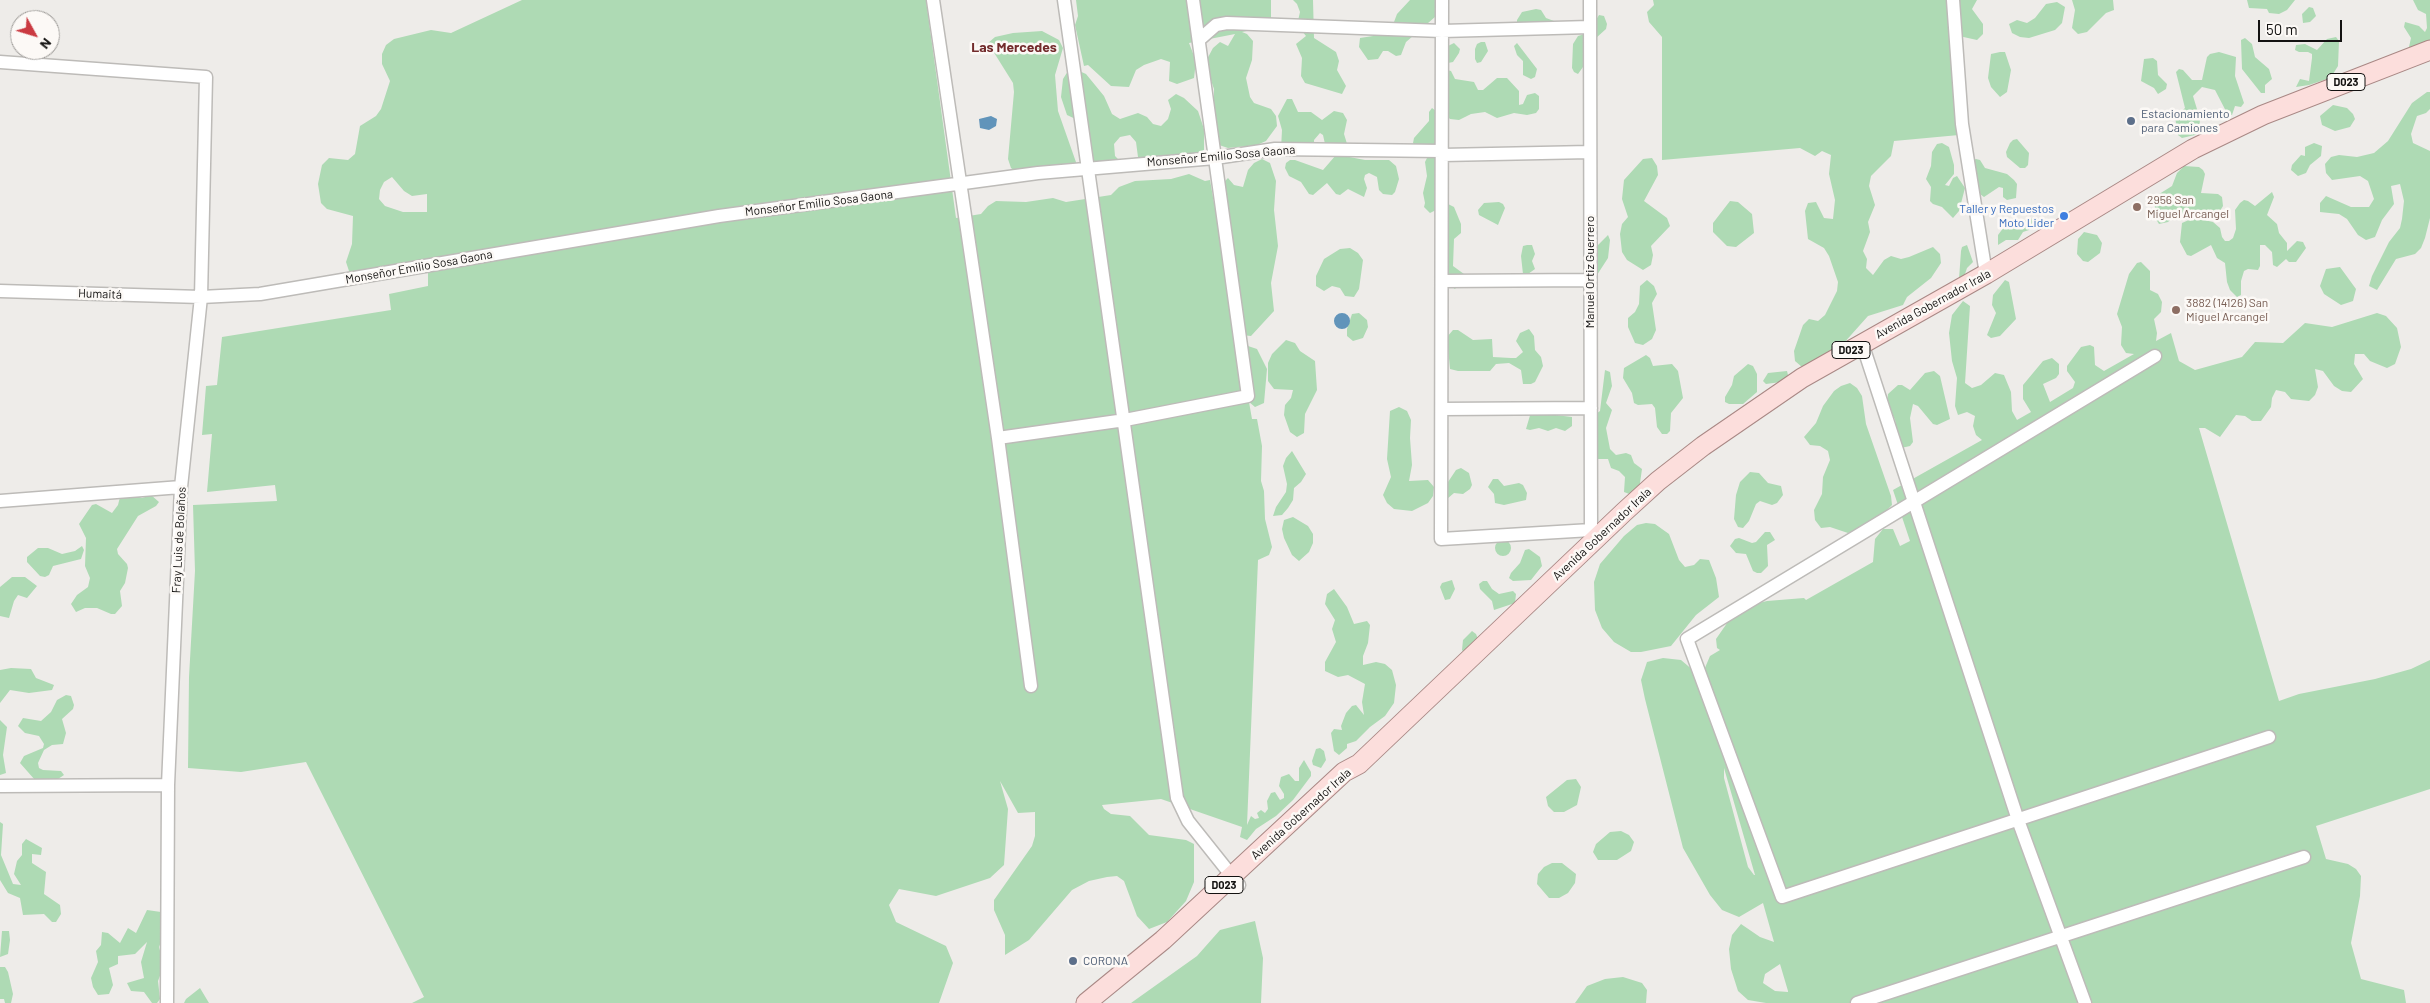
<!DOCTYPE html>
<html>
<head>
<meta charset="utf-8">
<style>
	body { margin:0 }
	#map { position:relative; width:2430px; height:1003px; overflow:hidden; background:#eeece9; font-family:Barlow,sans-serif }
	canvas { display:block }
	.north { position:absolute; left:10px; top:10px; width:50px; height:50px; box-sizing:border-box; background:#fcf9f6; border:1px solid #9f9d9a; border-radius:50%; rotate:129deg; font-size:14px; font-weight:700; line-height:20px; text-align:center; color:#131211 }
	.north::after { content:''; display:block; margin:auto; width:18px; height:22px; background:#ca3a41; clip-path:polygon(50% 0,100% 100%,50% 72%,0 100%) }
	.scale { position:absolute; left:2258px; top:20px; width:84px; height:22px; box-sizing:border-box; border:2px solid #131211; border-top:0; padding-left:6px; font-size:15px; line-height:18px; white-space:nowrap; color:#131211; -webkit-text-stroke:4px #fcf9f6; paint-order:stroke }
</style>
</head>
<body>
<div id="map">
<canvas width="2430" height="1003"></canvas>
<div class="north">N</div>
<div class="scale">50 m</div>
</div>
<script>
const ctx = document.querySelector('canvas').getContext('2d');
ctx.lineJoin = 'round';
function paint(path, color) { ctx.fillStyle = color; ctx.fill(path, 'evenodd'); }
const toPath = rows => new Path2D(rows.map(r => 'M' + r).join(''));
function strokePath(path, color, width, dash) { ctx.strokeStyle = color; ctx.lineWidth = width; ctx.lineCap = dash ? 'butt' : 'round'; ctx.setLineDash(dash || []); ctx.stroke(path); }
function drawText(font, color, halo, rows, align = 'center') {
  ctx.font = font + ' Barlow,sans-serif'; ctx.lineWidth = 5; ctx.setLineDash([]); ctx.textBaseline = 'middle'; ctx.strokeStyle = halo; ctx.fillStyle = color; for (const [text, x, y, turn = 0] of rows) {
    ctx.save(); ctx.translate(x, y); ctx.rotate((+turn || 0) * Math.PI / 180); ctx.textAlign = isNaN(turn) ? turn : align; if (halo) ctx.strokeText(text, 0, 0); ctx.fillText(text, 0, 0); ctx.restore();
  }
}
paint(toPath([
	[522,0,926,0,956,218,981,214,988,206,996,201,1026,202,1053,198,1066,202,1111,195,1119,187,1135,181,1171,179,1189,174,1205,181,1210,180,1226,271,1221,185,1228,178,1234,185,1243,187,1248,170,1254,163,1262,159,1270,163,1276,181,1274,210,1278,246,1271,283,1274,311,1251,336,1241,335,1245,349,1248,346,1257,349,1267,369,1264,403,1255,407,1249,402,1252,419,1257,419,1262,446,1261,481,1264,491,1265,519,1272,547,1269,555,1258,560,1247,825,1251,816,1255,819,1259,818,1257,813,1261,810,1265,813,1268,809,1267,801,1271,793,1275,792,1280,800,1284,798,1284,794,1279,786,1281,777,1289,774,1295,781,1299,781,1299,768,1304,760,1311,772,1311,776,1293,800,1276,816,1256,829,1247,840,1240,837,1242,827,1161,799,1102,805,1104,809,1111,814,1130,816,1149,835,1186,840,1194,844,1194,882,1186,901,1167,922,1149,929,1137,916,1124,881,1117,876,1107,877,1089,881,1072,890,1029,940,1005,955,1005,935,994,910,994,900,1032,846,1035,836,1035,812,1018,813,1000,781,1008,809,1004,865,990,878,936,896,899,889,889,905,896,922,946,946,953,963,939,1003,412,1003,424,997,306,762,241,772,188,768,189,677,195,571,193,505,277,501,275,485,207,492,212,434,202,435,206,386,217,385,222,337,391,310,389,294,428,286,428,261,357,275,349,271,346,262,352,244,353,216,327,209,321,203,318,184,322,165,329,158,348,160,355,154,360,126,376,116,381,109,390,81,382,64,382,54,386,45,394,39,431,30,451,33],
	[392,177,404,191,412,196,427,194,427,212,403,212,385,206,379,199,380,190,384,182],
	[1076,0,1271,0,1271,26,1242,32,1247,34,1253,41,1252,60,1246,78,1250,97,1254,103,1271,109,1276,116,1277,126,1266,141,1257,145,1228,148,1219,145,1214,108,1214,89,1205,63,1213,48,1220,42,1228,46,1235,34,1189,43,1196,61,1194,78,1177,84,1169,81,1170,62,1161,59,1144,65,1136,70,1129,87,1111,86,1088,65,1084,66,1075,25,1078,16],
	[1293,0,1313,0,1314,38,1336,52,1339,61,1337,70,1346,86,1342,94,1305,83,1301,76,1302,58,1296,44,1306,36,1297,25,1300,12,1297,4],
	[1410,0,1437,0,1435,17,1406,42,1401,55,1396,56,1388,51,1383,51,1378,59,1368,60,1359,47,1360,38,1373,36,1376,32,1399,30,1394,22,1397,14],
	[1653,0,1949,0,1959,135,1894,141,1891,156,1871,176,1869,186,1875,205,1868,222,1870,232,1863,251,1867,259,1866,268,1873,275,1884,260,1891,256,1901,259,1909,257,1933,247,1940,254,1941,263,1931,278,1907,297,1903,305,1868,316,1843,344,1811,365,1802,367,1795,361,1794,351,1803,325,1809,319,1818,321,1825,315,1837,291,1838,282,1829,256,1824,248,1808,239,1805,211,1808,203,1816,202,1824,218,1833,219,1835,200,1829,174,1831,155,1822,151,1815,156,1800,148,1662,160,1662,37,1649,22,1647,12,1654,5],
	[1955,0,1977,0,1972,9,1983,24,1983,34,1977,40,1959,36],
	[2072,0,2113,0,2114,10,2106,13,2087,32,2078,34,2072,28,2075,10],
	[2247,0,2295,0,2287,10,2279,14,2269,13,2267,9,2249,8],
	[2413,0,2430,0,2430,42,2413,48,2409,47,2411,38,2404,27,2405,22,2419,26,2425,32,2427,28,2426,14,2418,10],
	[2057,2,2065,7,2062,23,2055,30,2029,38,2020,37,2012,33,2009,24,2017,20,2027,23,2035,18,2046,4],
	[2309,7,2313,8,2316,16,2310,22,2303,23,2302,14],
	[1536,9,1541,10,1546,18,1554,21,1554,26,1517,24,1517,20,1522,12],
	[1599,15,1604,16,1607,24,1606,29,1596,38,1583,67,1578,74,1574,72,1572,68,1573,44,1578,36,1588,33],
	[1042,31,1059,40,1063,48,1055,75,1058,111,1077,165,1035,180,1026,180,1011,168,1008,159,1014,92,1013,83,988,43,995,37,1013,33],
	[2336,37,2339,41,2338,66,2333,74,2330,78,2309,85,2296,87,2300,79,2309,81,2312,58,2312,54,2308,52,2299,52,2295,50,2296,45,2305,44,2317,50,2327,39],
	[2245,38,2252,44,2255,57,2269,69,2272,79,2265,85,2265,93,2261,93,2242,69,2241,40],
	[1481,42,1485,42,1488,51,1481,62,1477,63,1475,59,1475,49,1477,44],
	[1454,43,1460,49,1459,53,1453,62,1448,63,1446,47],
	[1517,43,1537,69,1535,77,1531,79,1523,75,1523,61,1517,55,1514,46],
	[2000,52,2005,52,2011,70,2007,92,2000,97,1991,87,1988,78,1991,54],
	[2219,52,2236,57,2235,76,2244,103,2241,107,2235,106,2232,115,2228,115,2215,90,2202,87,2193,96,2200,119,2199,132,2195,135,2182,138,2178,135,2175,117,2185,108,2176,72,2179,69,2183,70,2192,80,2202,80,2207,57,2210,54],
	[2153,58,2157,61,2158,75,2167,84,2166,89,2158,94,2154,88,2141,81,2144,59],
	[1077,70,1086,74,1104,96,1112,114,1120,119,1138,113,1147,117,1153,124,1161,126,1168,119,1171,109,1168,100,1176,94,1184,98,1198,111,1204,129,1204,150,1196,155,1089,166,1084,123,1067,115,1061,97,1063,79,1068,71],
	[1130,135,1136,142,1138,157,1120,161,1115,156,1114,144,1120,137],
	[1447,70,1451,71,1455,79,1474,82,1478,90,1483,90,1497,78,1507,78,1519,91,1519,105,1523,104,1527,95,1535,93,1539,96,1539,109,1536,113,1527,115,1514,113,1497,118,1485,112,1471,114,1459,120,1450,119,1447,116],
	[2427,92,2430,92,2430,109,2426,113,2417,116,2411,134,2413,143,2430,151,2430,218,2425,238,2421,248,2415,254,2396,259,2377,290,2369,286,2372,276,2389,242,2400,228,2402,219,2404,201,2400,184,2391,186,2394,204,2382,220,2375,237,2366,240,2358,235,2347,219,2339,214,2320,212,2320,203,2326,196,2351,207,2369,207,2374,199,2368,181,2360,176,2332,180,2326,173,2325,164,2331,157,2339,155,2357,157,2374,153,2388,141,2412,103],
	[1287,99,1292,99,1298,112,1311,112,1322,120,1334,111,1343,113,1347,120,1344,134,1348,147,1339,155,1365,160,1389,160,1396,166,1399,179,1395,192,1392,195,1383,194,1379,190,1377,177,1369,173,1365,175,1364,179,1367,188,1364,197,1348,189,1340,195,1336,194,1327,183,1313,195,1309,194,1301,182,1289,176,1285,168,1286,163,1290,160,1295,160,1323,170,1336,155,1325,144,1323,135,1320,133,1314,140,1314,155,1301,153,1289,156,1284,152,1281,149,1282,130,1278,116],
	[2333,105,2347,108,2353,114,2355,119,2350,127,2335,131,2322,125,2320,116],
	[1432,108,1436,111,1438,187,1435,196,1438,200,1438,209,1430,213,1424,207,1425,203,1423,193,1427,176,1425,162,1427,158,1413,143,1414,138,1429,121,1429,112],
	[2017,139,2029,153,2028,165,2025,168,2020,168,2007,157,2006,152,2010,143,2013,140],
	[1942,143,1949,147,1954,165,1954,174,1945,185,1949,186,1953,178,1957,176,1965,188,1959,211,1953,218,1942,207,1933,204,1930,201,1931,187,1926,179,1931,166,1932,152,1937,144],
	[2314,143,2322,146,2321,156,2310,165,2306,173,2298,176,2291,170,2292,165,2301,155,2305,156,2305,147],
	[1652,158,1657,166,1658,175,1644,201,1667,218,1670,226,1651,246,1653,255,1651,265,1643,270,1627,260,1622,252,1620,234,1622,224,1628,217,1622,199,1624,180,1643,159],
	[1976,159,1980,160,1985,168,2007,174,2014,180,2017,184,2016,198,2007,200,2003,197,2003,188,1999,187,1984,197,1977,192,1971,161],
	[2184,166,2199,167,2203,170,2205,174,2201,193,2218,194,2222,197,2223,206,2218,214,2209,219,2203,214,2184,218,2178,212,2168,222,2159,224,2154,216,2156,196,2172,186,2177,173],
	[2272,192,2274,197,2267,215,2277,224,2279,233,2287,243,2287,251,2297,241,2303,242,2306,248,2296,262,2289,262,2286,259,2277,267,2273,265,2272,252,2265,245,2260,245,2260,266,2258,270,2248,269,2244,271,2241,281,2241,295,2237,297,2230,290,2227,282,2225,263,2217,258,2211,245,2191,256,2187,255,2180,242,2182,223,2191,219,2200,219,2213,222,2220,228,2222,237,2225,241,2229,241,2233,238,2236,229,2235,210,2240,203,2244,200,2248,201,2255,206],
	[1730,201,1738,202,1752,214,1754,233,1736,247,1727,246,1713,232,1713,223],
	[1499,202,1503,204,1505,208,1498,225,1479,215,1478,210,1484,203],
	[1446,203,1454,207,1461,224,1461,233,1454,239,1453,266,1464,274,1464,279,1455,289,1447,284],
	[2031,218,2033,222,2029,230,2023,232,2018,240,2006,240,1998,245,1998,235,2004,227],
	[2084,232,2097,235,2102,243,2100,253,2088,262,2083,261,2077,254,2078,239],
	[1608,235,1610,240,1608,258,1597,275,1592,274,1593,243,1598,245],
	[1527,245,1532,245,1535,254,1532,261,1535,269,1528,274,1523,274,1521,256,1523,246],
	[1967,245,1973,262,1967,268,1964,277,1959,279,1961,251,1962,247],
	[1350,248,1358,253,1363,260,1359,289,1354,297,1345,296,1340,288,1332,286,1324,291,1316,286,1316,276,1324,259,1340,249],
	[2141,262,2150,271,2150,290,2158,294,2162,302,2161,312,2154,319,2157,333,2156,341,2171,333,2179,361,2195,370,2242,357,2255,342,2283,343,2305,323,2332,327,2377,313,2386,316,2397,328,2401,347,2395,364,2387,368,2370,361,2364,354,2355,354,2354,364,2363,379,2351,392,2342,391,2334,386,2323,371,2315,369,2318,387,2315,395,2309,401,2291,399,2285,392,2276,390,2272,398,2271,407,2261,421,2252,421,2245,416,2236,415,2220,437,2205,428,2199,428,2279,701,2299,694,2375,679,2411,669,2430,660,2430,789,2316,826,2326,859,2348,864,2356,869,2361,876,2360,896,2351,943,2361,979,2404,990,2406,1003,1766,1003,1748,1000,1738,991,1731,969,1729,949,1732,935,1741,924,1760,937,1774,942,1763,903,1739,917,1722,910,1710,895,1683,848,1645,699,1641,680,1647,662,1663,658,1681,660,1694,671,1699,682,1710,656,1720,650,1717,648,1716,639,1732,616,1747,606,1767,601,1804,598,1806,600,1873,562,1875,539,1883,529,1893,529,1900,546,1910,541,1893,490,1982,440,1976,435,1973,426,1975,416,1967,412,1958,415,1955,406,1957,378,1952,361,1949,333,1952,315,1963,301,1970,306,1965,383,1972,388,1981,385,1995,373,2004,375,2011,392,2012,411,2017,420,2031,412,2023,399,2023,385,2043,361,2052,358,2059,364,2059,374,2056,378,2043,384,2050,402,2073,388,2075,382,2067,371,2067,366,2081,347,2090,345,2094,347,2095,365,2104,371,2134,354,2126,353,2121,345,2122,327,2117,314,2129,274,2137,263],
	[1724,768,1755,875,1754,875,1748,867,1724,778],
	[1780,964,1788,991,1788,992,1775,991,1763,983,1765,974],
	[2340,267,2356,289,2353,301,2341,305,2324,294,2320,286,2326,269],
	[1647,280,1654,286,1657,294,1652,303,1656,330,1652,339,1643,345,1635,343,1628,327,1628,318,1635,312,1639,304,1640,286],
	[2005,280,2009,282,2016,319,2000,336,1991,338,1987,335,1996,313,1992,305,1993,295],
	[1359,313,1367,320,1368,327,1363,338,1353,341,1347,336,1347,329,1352,314],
	[1529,329,1534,336,1535,350,1541,357,1543,366,1535,382,1531,384,1523,384,1521,370,1509,363,1496,364,1490,371,1458,371,1450,369,1447,337,1453,330,1458,330,1473,340,1492,339,1493,357,1511,358,1516,358,1523,352,1516,341,1520,333],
	[1286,340,1295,343,1300,351,1315,361,1317,390,1305,414,1304,433,1297,437,1290,432,1284,415,1285,405,1291,398,1293,390,1274,389,1268,381,1268,363,1272,354],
	[1646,355,1650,358,1653,366,1672,364,1678,371,1683,398,1671,413,1670,431,1667,434,1662,434,1657,427,1655,408,1652,404,1638,405,1634,403,1632,393,1623,378,1624,368],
	[1748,364,1753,366,1757,374,1757,392,1743,404,1729,404,1725,402,1725,397,1732,385,1734,376],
	[1605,370,1610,372,1612,386,1606,403,1612,410,1606,428,1610,449,1616,455,1626,453,1631,455,1634,463,1642,469,1639,490,1632,495,1624,492,1625,477,1619,471,1611,468,1608,459,1595,459,1593,416,1600,411],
	[1787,371,1788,375,1781,382,1766,384,1763,381,1768,373],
	[1934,371,1940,376,1950,419,1937,425,1933,424,1918,406,1913,404,1910,418,1913,442,1910,446,1901,448,1895,420,1887,403,1888,394,1898,385,1902,385,1910,390,1925,373],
	[1850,383,1857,388,1862,396,1866,424,1891,496,1892,505,1878,519,1848,533,1830,527,1821,528,1815,520,1814,510,1822,494,1823,477,1830,460,1828,451,1820,446,1810,445,1804,437,1816,423,1823,406,1834,391,1841,386],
	[1399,407,1407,411,1411,420,1410,438,1412,465,1409,481,1428,480,1434,487,1433,496,1428,503,1412,511,1394,509,1387,503,1383,495,1391,477,1387,459,1390,411],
	[1531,412,1572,417,1572,426,1565,431,1556,428,1548,431,1539,428,1530,430,1526,429],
	[1292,451,1306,474,1301,482,1294,488,1293,500,1288,508,1282,515,1273,516,1276,507,1286,492,1287,484,1283,466,1286,458],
	[1461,468,1469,473,1472,485,1470,489,1463,494,1454,493,1447,499,1443,500,1443,491,1448,482,1456,470],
	[1750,472,1759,473,1768,483,1781,486,1783,495,1777,503,1772,505,1760,501,1756,504,1749,521,1743,528,1738,527,1734,519,1736,495,1740,482],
	[1493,479,1498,479,1504,486,1519,483,1523,485,1527,493,1526,500,1504,505,1495,503,1494,494,1488,487],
	[128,493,142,498,151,495,159,502,156,506,138,516,117,549,118,554,127,564,128,568,125,583,120,591,122,606,115,614,111,614,97,608,85,608,76,612,71,604,77,595,88,587,90,578,85,566,86,538,79,524,92,505,96,504,112,513,118,505,120,497],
	[1293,517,1308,526,1313,534,1313,543,1309,552,1299,561,1292,555,1284,538,1282,529,1284,520],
	[1646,523,1655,524,1669,534,1679,560,1685,567,1694,565,1700,559,1709,560,1716,578,1719,597,1696,615,1671,646,1641,652,1631,652,1614,642,1602,628,1595,610,1594,582,1600,564,1624,536,1637,525],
	[1765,532,1770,532,1775,540,1767,545,1768,566,1761,573,1757,573,1753,571,1746,554,1736,553,1730,546,1735,539,1739,538,1752,543,1756,542],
	'1495 548a8 8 0 1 1 16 0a8 8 0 1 1-16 0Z',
	[82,546,84,550,81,559,53,566,49,575,45,577,40,576,27,562,27,557,38,548,48,548,62,554,75,551],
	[1529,549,1540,557,1542,566,1531,580,1513,581,1509,578,1511,573,1520,563,1525,550],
	[12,577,25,577,37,586,27,598,18,595,14,601,9,618,0,616,0,587],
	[1452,580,1455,589,1450,599,1445,600,1440,587,1442,583],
	[1483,581,1487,581,1492,589,1499,594,1513,591,1516,594,1515,603,1494,610,1492,601,1480,589,1479,584],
	[1334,589,1347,607,1354,624,1367,621,1370,625,1368,643,1363,656,1363,665,1376,662,1385,664,1392,670,1396,685,1394,703,1385,716,1370,727,1356,741,1347,744,1347,748,1339,755,1334,751,1331,733,1334,729,1342,730,1341,726,1346,713,1352,706,1356,705,1364,715,1362,702,1365,684,1348,675,1338,677,1325,671,1325,662,1336,642,1332,629,1335,620,1325,604,1327,594],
	[1472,631,1476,634,1481,647,1466,655,1462,650,1463,640],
	[11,668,31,669,36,678,54,685,52,690,29,693,10,690,0,703,0,670],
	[66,695,71,696,74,705,73,709,62,719,66,733,63,744,52,745,44,750,38,763,39,768,43,770,61,771,64,775,55,781,35,780,20,763,24,756,43,748,44,744,39,736,25,733,18,726,23,718,41,721,51,712,57,700],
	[0,720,7,727,3,755,6,773,0,775],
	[1320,748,1324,751,1326,760,1321,768,1313,765,1312,761,1316,749],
	[1576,779,1581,787,1577,805,1564,812,1554,812,1548,806,1546,797,1567,780],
	[0,822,3,824,1,855,13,884,21,885,14,874,17,861,22,855,22,844,26,839,42,848,41,855,32,854,32,863,46,872,44,894,60,905,61,914,56,922,52,922,44,914,23,915,20,898,8,893,0,880],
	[1621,831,1629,835,1634,842,1631,851,1617,860,1598,860,1593,852,1596,844,1610,832],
	[1552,863,1562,863,1576,874,1575,883,1568,893,1559,898,1549,898,1537,884,1538,874,1544,867],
	[147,910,161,912,166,930,159,947,164,965,158,981,160,999,157,1003,152,1003,144,992,131,991,127,983,144,978,141,962,147,942,135,954,118,956,118,964,109,968,113,985,109,994,98,995,93,987,91,978,98,962,96,951,101,945,102,932,108,933,120,943,128,928,136,933],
	[1255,921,1263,958,1261,1003,1131,1003,1197,956,1220,930],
	[2,931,9,931,10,940,8,954,0,957],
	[0,967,5,967,8,972,13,994,11,1003,5,1003,4,999,0,999],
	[1623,977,1642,983,1647,990,1646,1003,1575,1003,1587,986,1605,979],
	[200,988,209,1003,184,1003,186,999]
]), '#aedab4');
paint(toPath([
	[991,116,997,119,996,126,989,130,980,128,979,119],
	'1334 321a8 8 0 1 1 16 0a8 8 0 1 1-16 0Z'
]), '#6194ba');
const minor = toPath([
	[933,0,998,438,1031,686],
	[1064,0,1177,798,1188,821,1239,885],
	[1442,0,1441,539,1591,530],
	[1590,0,1591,537],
	[1953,0,1962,124,1986,274],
	[1200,39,1216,25,1227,23,1442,31,1590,27],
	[0,62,206,77,201,297,181,487,168,785,167,1003],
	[1442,155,1590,152],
	[1442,281,1590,280],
	[0,291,201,297,260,294,719,216,1038,173,1215,158,1275,149,1442,151],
	[1862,343,2018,820,2085,1003],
	[2155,356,1687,639,1782,897,2269,737],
	[1442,409,1591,408],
	[998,438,1125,420,1248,396,1193,0],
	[0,501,181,487],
	[0,786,168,785],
	[1857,1003,2304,857]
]);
const primary = toPath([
	[1086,1003,1163,940,1344,772,1359,764,1624,512,1658,481,1703,446,1802,378,1986,274,2193,149,2263,115,2430,50]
]);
strokePath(minor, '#bdbbb8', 15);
strokePath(primary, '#a98885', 21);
strokePath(minor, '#fff', 12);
strokePath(primary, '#fcdedc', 19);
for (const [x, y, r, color] of [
	[2131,121,5,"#5c6f8a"],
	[2137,207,5,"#8d6e63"],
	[2064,216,5,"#3f7fe0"],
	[2176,310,5,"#8d6e63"],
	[1073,961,5,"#5c6f8a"]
]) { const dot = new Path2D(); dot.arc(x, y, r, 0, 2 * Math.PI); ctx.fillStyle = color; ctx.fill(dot); strokePath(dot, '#fcf9f6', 2); }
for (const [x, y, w] of [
	[2346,82,38],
	[1851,350,38],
	[1224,885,38]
]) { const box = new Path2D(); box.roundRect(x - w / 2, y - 8.5, w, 17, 4); ctx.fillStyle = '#fcf9f6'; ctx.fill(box); strokePath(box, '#131211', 1); }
drawText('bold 11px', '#131211', null, [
	["D023",2346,82],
	["D023",1851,350],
	["D023",1224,885]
]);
drawText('12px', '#4e5e75', '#fcf9f6', [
	["Estacionamiento",2141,114],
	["para Camiones",2141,128],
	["CORONA",1083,961]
], 'left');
drawText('12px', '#131211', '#fcf9f6', [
	["Monseñor Emilio Sosa Gaona",1221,156,-5],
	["Monseñor Emilio Sosa Gaona",819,203,-7],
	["Monseñor Emilio Sosa Gaona",419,267,-10],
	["Manuel Ortiz Guerrero",1590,272,-90],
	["Humaitá",100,294,2],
	["Avenida Gobernador Irala",1933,304,-29],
	["Avenida Gobernador Irala",1602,534,-43],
	["Fray Luis de Bolaños",179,540,-87],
	["Avenida Gobernador Irala",1301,814,-42]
]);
drawText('12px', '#785e54', '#fcf9f6', [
	["2956 San",2147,200],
	["Miguel Arcangel",2147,214],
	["3882 (14126) San",2186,303],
	["Miguel Arcangel",2186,317]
], 'left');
drawText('12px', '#366cbe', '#fcf9f6', [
	["Taller y Repuestos",2054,209],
	["Moto Lider",2054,223]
], 'right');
drawText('bold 14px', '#722b2c', '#fcf9f6', [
	["Las Mercedes",1014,47]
]);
</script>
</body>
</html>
